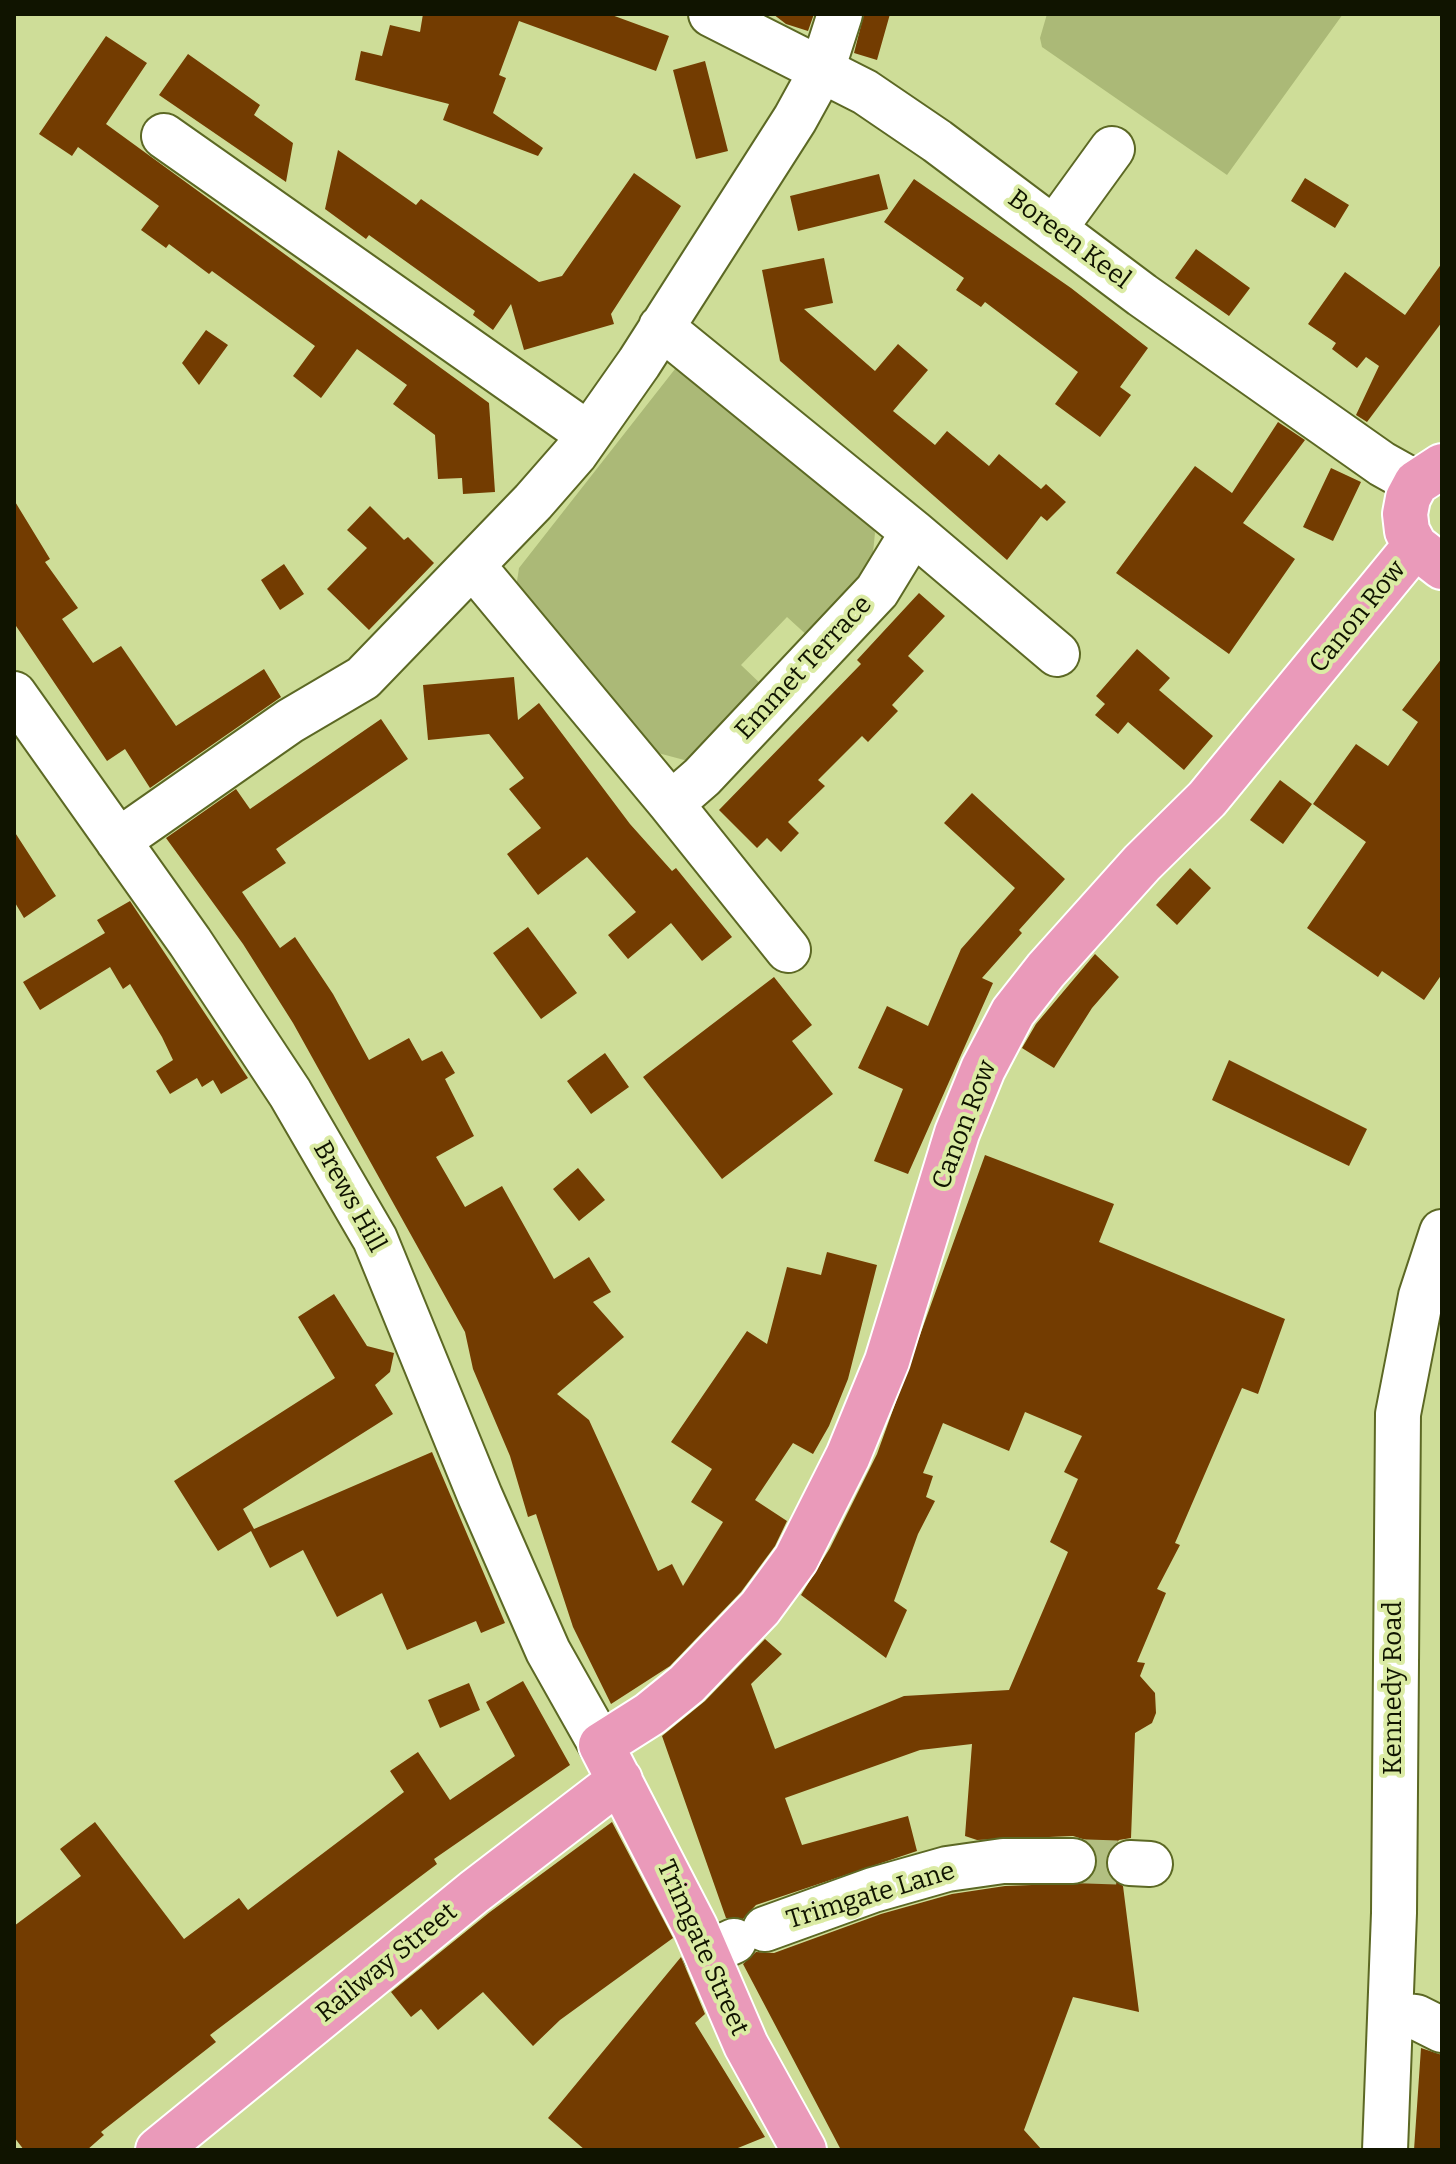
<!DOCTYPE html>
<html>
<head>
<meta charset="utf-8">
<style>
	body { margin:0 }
	#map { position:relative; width:1456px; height:2164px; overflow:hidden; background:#cedd98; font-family:Bitter,serif }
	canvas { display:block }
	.frame { position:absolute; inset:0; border:16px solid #101400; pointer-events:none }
</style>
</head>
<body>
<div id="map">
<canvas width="1456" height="2164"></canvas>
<div class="frame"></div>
</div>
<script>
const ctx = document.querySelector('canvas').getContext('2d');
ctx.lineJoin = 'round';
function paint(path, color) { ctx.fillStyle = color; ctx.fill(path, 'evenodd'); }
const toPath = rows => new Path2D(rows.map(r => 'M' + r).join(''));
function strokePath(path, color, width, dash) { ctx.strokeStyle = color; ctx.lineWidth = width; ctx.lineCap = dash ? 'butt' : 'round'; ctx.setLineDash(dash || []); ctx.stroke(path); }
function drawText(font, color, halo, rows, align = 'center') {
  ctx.font = font + ' Bitter,serif'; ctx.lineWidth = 8; ctx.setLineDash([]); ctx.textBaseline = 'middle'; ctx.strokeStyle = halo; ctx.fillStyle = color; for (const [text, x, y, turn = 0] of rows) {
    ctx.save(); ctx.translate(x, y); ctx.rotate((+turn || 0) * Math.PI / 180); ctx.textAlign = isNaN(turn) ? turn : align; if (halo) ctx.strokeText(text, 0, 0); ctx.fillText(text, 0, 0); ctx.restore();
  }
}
paint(toPath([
	[1047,14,1343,14,1227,175,1042,47,1040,38],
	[690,366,868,511,875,533,871,572,810,638,787,617,741,665,764,687,688,761,658,753,516,588,519,568,675,369]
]), '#abb977');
paint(toPath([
	[423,14,609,14,669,36,656,71,519,21,499,75,506,78,493,113,543,148,538,156,443,120,449,104,355,80,361,51,382,56,390,25,420,32],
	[773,14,814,14,808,31,786,24],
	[864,14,890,14,877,60,854,53],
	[106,36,147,63,106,124,489,403,495,492,463,494,462,478,438,479,435,435,393,404,407,385,357,349,321,398,293,376,315,346,212,271,209,274,169,244,166,248,141,230,159,206,78,147,72,156,39,134],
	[188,54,260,105,254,115,293,143,286,182,159,95],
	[705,61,728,151,696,159,673,70],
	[338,150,416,205,421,199,539,282,562,276,634,173,681,206,611,314,614,324,524,350,511,304,493,330,473,315,475,311,369,235,366,239,325,209],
	[879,174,888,209,798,231,790,196],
	[1305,178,1349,205,1335,228,1291,201],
	[914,179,1071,288,1148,348,1120,387,1131,395,1100,437,1055,404,1078,372,985,302,981,307,956,290,964,278,884,222],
	[1196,249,1250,288,1229,316,1175,278],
	[824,258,833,303,804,309,875,371,898,344,928,370,893,411,935,445,947,431,989,466,999,454,1041,489,1046,484,1066,502,1047,521,1041,516,1007,560,780,361,762,270],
	[1442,263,1442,322,1367,422,1356,415,1379,366,1366,357,1357,368,1332,349,1336,343,1308,324,1345,272,1405,315],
	[206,330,228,345,199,385,182,363],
	[1278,422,1305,440,1243,523,1295,559,1229,654,1116,573,1195,466,1232,493],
	[1331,468,1361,482,1333,541,1303,527],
	[14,500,50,559,45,562,78,608,62,619,93,663,121,646,176,726,264,669,281,697,150,788,125,749,107,761,14,623],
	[370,506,404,540,408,537,434,563,369,630,327,589,367,548,347,530],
	[284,564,304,594,280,610,261,580],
	[919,593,945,616,908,656,924,671,892,705,898,711,868,742,862,736,818,780,825,786,788,822,799,833,781,852,767,838,757,848,719,810,861,664,857,660],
	[1137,649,1170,678,1159,690,1213,736,1184,770,1128,722,1118,734,1095,715,1105,704,1096,696],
	[1442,658,1442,974,1424,1000,1382,971,1378,977,1307,928,1366,842,1313,804,1356,744,1388,766,1418,722,1402,710],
	[514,677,518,720,539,703,630,824,672,871,676,868,732,937,702,961,671,923,628,959,608,935,636,912,587,857,538,895,507,854,541,828,509,789,524,778,489,734,428,740,423,685],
	[381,719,408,759,276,849,286,863,242,892,280,948,295,937,333,994,369,1060,409,1038,422,1061,442,1051,455,1073,445,1079,474,1136,436,1157,465,1207,502,1186,554,1279,589,1257,611,1292,593,1302,624,1337,557,1394,589,1420,658,1571,672,1564,683,1586,723,1522,691,1502,712,1469,671,1442,747,1331,767,1344,787,1267,821,1275,827,1252,877,1265,848,1379,829,1426,813,1454,793,1443,755,1500,787,1521,775,1546,741,1592,670,1666,611,1704,573,1627,536,1514,528,1517,510,1456,473,1369,465,1332,293,1023,243,944,166,838,236,789,250,809],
	[1280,780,1312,804,1283,844,1250,820],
	[972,793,1065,879,1019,930,1022,933,982,978,993,983,908,1174,874,1161,903,1089,858,1068,887,1006,928,1026,961,949,1015,888,944,823],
	[14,831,56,896,24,918,14,901],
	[1190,868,1211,888,1177,925,1156,905],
	[130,901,248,1078,221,1094,213,1080,202,1087,197,1078,170,1094,156,1071,173,1060,162,1037,130,984,123,989,110,967,40,1010,23,982,105,933,97,920],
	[528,927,577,993,541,1019,493,953],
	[1095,954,1119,977,1092,1008,1054,1068,1022,1048,1036,1024],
	[774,977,812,1025,792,1041,833,1094,722,1179,643,1077],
	[605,1053,629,1087,591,1114,567,1081],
	[1229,1060,1367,1129,1349,1166,1212,1100],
	[985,1155,1114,1204,1099,1242,1285,1319,1258,1394,1242,1388,1175,1543,1180,1545,1157,1589,1166,1593,1137,1662,1145,1663,1140,1676,1155,1693,1156,1713,1152,1723,1135,1733,1131,1838,1119,1840,1110,1849,1105,1863,1108,1875,1123,1886,1139,2012,1073,1997,1024,2130,1042,2150,841,2150,743,1964,756,1952,774,1953,881,1914,952,1894,1005,1886,1085,1883,1095,1873,1098,1862,1095,1849,1086,1840,1073,1836,977,1840,965,1836,972,1744,920,1750,785,1798,802,1845,908,1816,917,1851,756,1905,743,1919,726,1918,662,1736,705,1701,765,1639,782,1654,751,1684,775,1749,904,1696,1009,1690,1068,1552,1050,1542,1078,1479,1064,1472,1082,1436,1025,1412,1009,1451,943,1423,923,1473,933,1476,926,1497,935,1501,918,1534,894,1601,907,1610,886,1658,801,1595,830,1548,877,1454],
	[578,1168,605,1200,579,1221,553,1189],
	[334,1294,367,1346,394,1353,390,1372,375,1385,393,1414,243,1509,254,1529,432,1452,505,1623,481,1633,476,1621,407,1650,382,1593,337,1617,303,1550,270,1568,251,1531,218,1551,174,1481,335,1378,298,1317],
	[523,1681,570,1765,434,1859,437,1864,210,2035,216,2042,101,2132,104,2135,87,2150,24,2150,14,2137,14,1926,81,1876,60,1849,95,1822,184,1939,239,1898,248,1910,404,1792,390,1771,418,1752,450,1800,515,1756,486,1702],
	[469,1683,480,1710,440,1728,428,1700],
	[612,1822,673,1938,560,2020,533,2046,483,1992,438,2030,421,2009,411,2017,391,1992,490,1912],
	[681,1957,705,2014,695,2023,765,2137,733,2150,585,2150,548,2118],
	[1421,2048,1442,2055,1442,2150,1414,2150]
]), '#733c01');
strokePath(toPath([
	[1073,1861,1130,1863]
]), '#b2bf81', 44, [44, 22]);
const minor = toPath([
	[711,14,865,92,937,141,1142,295,1382,464,1416,483],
	[164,136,588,434],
	[1054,229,1112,149],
	[913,532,1057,654],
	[473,566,671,804,702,777,877,591,913,532,661,327],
	[14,694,190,942,290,1093,375,1239,480,1496,548,1651,601,1745],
	[671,804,788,950],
	[118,841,290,721,363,678,533,502,575,454,639,363,795,119,822,70,840,14],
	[1130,1863,1150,1864],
	[765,1929,873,1890,947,1869,1003,1861,1073,1861],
	[706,1954,734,1941],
	[1391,2014,1416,2017,1442,2030],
	[1385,2150,1394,1913,1398,1414,1421,1296,1442,1232]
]);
const major = toPath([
	[1442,466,1416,483,1408,498,1405,514,1407,531,1415,546,1442,567],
	[158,2150,474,1892,620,1780],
	[804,2150,746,2045,695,1927,601,1745,650,1714,687,1684,760,1608,796,1559,848,1456,887,1361,957,1133,983,1069,1013,1012,1046,970,1142,863,1207,799,1415,546]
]);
strokePath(minor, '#5c6824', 48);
strokePath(major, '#fff', 48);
strokePath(minor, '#fff', 44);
strokePath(major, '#ea9aba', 44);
drawText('26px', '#101400', '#dbeba4', [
	["Boreen Keel",1069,240,37],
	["Canon Row",1358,617,-51],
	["Emmet Terrace",804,668,-47],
	["Canon Row",965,1125,-69],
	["Brews Hill",349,1197,61],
	["Kennedy Road",1394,1688,-90],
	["Trimgate Lane",871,1896,-17],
	["Trimgate Street",702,1948,66],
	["Railway Street",387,1963,-39]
]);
</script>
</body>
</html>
